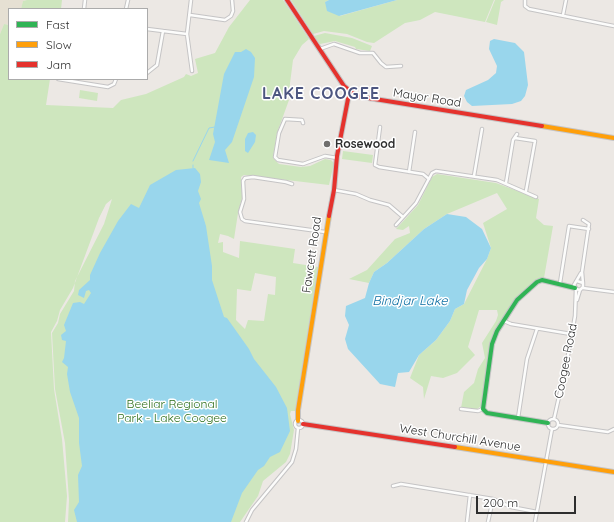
<!DOCTYPE html>
<html>
<head>
<meta charset="utf-8">
<style>
	body { margin:0 }
	#map { position:relative; width:614px; height:522px; overflow:hidden; background:#ece8e4; font-family:Quicksand,sans-serif }
	canvas { display:block }
	.legend { position:absolute; left:8px; top:8px; width:140px; height:72px; box-sizing:border-box; background:#fff; border:1px solid #ababab; margin:0; padding:5px 7px; list-style:none; font-size:12px; color:#2e2e2e }
	.legend li { display:flex; align-items:center; gap:8px; height:20px }
	.legend b { width:20px; border:1px solid #ababab }
	.scale { position:absolute; left:476px; top:496px; width:100px; height:18px; box-sizing:border-box; border:2px solid #2e2e2e; border-top:0; padding-left:5px; font-size:12px; line-height:14px; white-space:nowrap; color:#2e2e2e; -webkit-text-stroke:3px #fff; paint-order:stroke }
</style>
</head>
<body>
<div id="map">
<canvas width="614" height="522"></canvas>
<ul class="legend">
<li><b style="height:5px;background:#30b455"></b>Fast</li>
<li><b style="height:5px;background:#ff9f0a"></b>Slow</li>
<li><b style="height:5px;background:#e5322d"></b>Jam</li>
</ul>
<div class="scale">200 m</div>
</div>
<script>
const ctx = document.querySelector('canvas').getContext('2d');
ctx.lineJoin = 'round';
function paint(path, color) { ctx.fillStyle = color; ctx.fill(path, 'evenodd'); }
const toPath = rows => new Path2D(rows.map(r => 'M' + r).join(''));
function strokePath(path, color, width, dash) { ctx.strokeStyle = color; ctx.lineWidth = width; ctx.lineCap = dash ? 'butt' : 'round'; ctx.setLineDash(dash || []); ctx.stroke(path); }
function drawText(font, color, halo, rows, align = 'center') {
  ctx.font = font + ' Quicksand,sans-serif'; ctx.lineWidth = 3; ctx.setLineDash([]); ctx.textBaseline = 'middle'; ctx.strokeStyle = halo; ctx.fillStyle = color; for (const [text, x, y, turn = 0] of rows) {
    ctx.save(); ctx.translate(x, y); ctx.rotate((+turn || 0) * Math.PI / 180); ctx.textAlign = isNaN(turn) ? turn : align; if (halo) ctx.strokeText(text, 0, 0); ctx.fillText(text, 0, 0); ctx.restore();
  }
}
paint(toPath([
	[0,0,27,0,23,1,21,9,9,9,9,25,4,24,0,34]
]), '#e6e0d3');
paint(toPath([
	[27,0,62,0,61,9,21,9,23,1],
	[250,0,283,0,309,39,302,45,293,60,288,99,283,98,289,100,277,133,273,158,279,164,301,167,310,166,325,159,331,160,334,163,329,185,244,175,241,177,242,198,238,213,234,239,228,236,220,234,218,243,223,242,223,252,239,258,240,241,295,249,293,263,318,267,295,411,291,411,290,414,294,430,290,454,286,462,263,481,258,496,240,522,68,522,69,500,65,443,55,389,52,333,58,323,60,314,74,291,75,281,104,224,112,199,106,204,99,218,73,288,60,310,57,321,51,332,54,389,62,439,67,496,65,522,0,522,0,34,4,24,9,25,9,79,50,79,46,105,113,108,121,100,146,94,184,77,186,74,191,76,198,73,195,59,215,53,229,27],
	[255,273,276,277,275,295,268,294,264,321,248,320,245,329,236,320,237,289,251,291],
	[291,0,329,0,325,2,340,16,397,0,494,0,485,22,435,12,420,20,405,23,374,43,367,42,347,34,324,31,313,34],
	[495,0,504,0,501,2,497,25,486,22],
	[325,33,352,38,372,46,370,51,356,49,355,47,335,41,320,44,314,36],
	[80,90,98,93,97,101,79,98],
	[343,151,373,155,372,163,342,159],
	[437,174,496,183,539,199,536,218,544,225,553,226,544,278,536,280,515,299,491,346,481,406,476,410,461,408,464,392,474,383,478,369,485,358,482,343,496,321,498,315,497,310,479,310,468,347,475,355,457,373,443,378,431,376,424,399,423,387,410,378,419,355,436,340,450,321,455,309,464,304,487,259,491,248,483,223,507,209,497,193,447,214,424,229,387,263,374,272,369,283,349,279,367,270,395,239,410,233,409,226,403,230,396,229,418,205,432,177]
]), '#cee6be');
paint(toPath([
	[329,0,397,0,339,16,327,11,325,2],
	[494,39,515,43,524,52,528,85,525,96,521,101,512,104,472,106,467,102,464,96,466,90,488,80,496,73,497,66,489,49,490,41],
	[246,49,251,52,255,58,254,77,232,142,225,150,229,163,209,160,215,142,213,134,224,74,235,52,241,52],
	[253,132,256,135,255,142,248,153,245,151,245,139,248,133],
	[195,168,200,174,201,182,198,191,201,199,199,203,206,226,212,266,212,280,224,317,227,318,249,349,254,359,276,387,287,408,290,431,280,452,270,457,264,466,258,470,242,493,231,522,77,522,74,510,79,502,78,475,82,466,79,443,79,418,70,392,67,374,68,367,62,362,64,358,66,341,62,340,61,335,66,331,64,325,73,303,80,302,84,304,91,293,89,290,86,291,84,298,78,295,79,290,90,280,90,275,100,253,118,221,131,204,139,208,150,185,176,170],
	[447,214,466,217,482,229,491,248,487,259,479,268,467,290,464,304,455,309,450,321,436,340,419,355,409,372,398,373,395,387,380,384,348,349,345,339,349,325,345,316,346,306,365,298,369,283,374,272,387,263,424,229]
]), '#99d6ec');
strokePath(toPath([
	[193,161,209,128,215,127],
	[193,168,193,165]
]), '#99d6ec', 1);
const street = toPath([
	[191,0,187,34,192,71],
	[525,0,525,6,529,9,614,26],
	[84,9,85,0],
	[126,9,128,0],
	[190,15,225,20,231,16,233,11,232,0],
	[563,15,566,0],
	[147,29,187,34],
	[320,49,334,44,360,53,373,53,381,63,386,67,401,66],
	[147,73,157,65,163,31],
	[58,79,108,87,114,84,116,79],
	[303,123,302,120,285,119,279,133,275,157,278,160,303,164,325,156,337,158],
	[380,127,375,165,379,167,423,174,429,179],
	[515,138,535,141,526,191],
	[409,172,415,132],
	[474,176,482,129],
	[506,183,513,140,517,134],
	[292,184,286,182,253,177,245,178,243,181,244,199,240,212,242,219,245,221,325,232],
	[334,190,356,194,370,200,389,205,403,217],
	[396,225,416,203,432,173,436,171,497,180,536,197],
	[577,281,583,283,583,287,580,290,576,289,574,285,581,273],
	[560,283,569,226,589,229],
	[583,283,582,272,589,224,583,220],
	[583,288,614,292],
	[577,300,580,290],
	[504,321,511,324,571,334],
	[461,409,478,411,483,409],
	[518,418,527,359,537,329],
	'548 424a5 5 0 1 1 10 0a5 5 0 1 1-10 0Z',
	[554,419,567,361,575,316,576,289],
	'295 424a4 4 0 1 1 8 0a4 4 0 1 1-8 0Z',
	[558,425,608,432,614,429],
	[393,486,401,484,493,499,511,507,537,512],
	[246,522,252,510,292,462,296,449,298,428],
	[467,522,470,495],
	[488,522,493,499],
	[535,522,552,429]
]);
const fast = toPath([
	[548,423,487,413,483,409,492,344,497,331,517,300,537,282,542,280,575,288]
]);
const slow = toPath([
	[542,126,614,138],
	[298,421,298,410,329,216],
	[455,447,614,472]
]);
const jam = toPath([
	[287,0,344,86,356,96,542,126],
	[329,216,334,190,337,156,348,99,351,94],
	[303,424,455,447]
]);
strokePath(street, '#c5c4c5', 4.5);
strokePath(fast, '#c5c4c5', 6);
strokePath(slow, '#c5c4c5', 6);
strokePath(jam, '#c5c4c5', 6);
strokePath(street, '#fcfcfb', 2.5);
strokePath(fast, '#30b455', 4);
strokePath(slow, '#ff9f0a', 4);
strokePath(jam, '#e5322d', 4);
for (const [x, y, r, color] of [
	[327,144,4,"#706f6e"]
]) { const dot = new Path2D(); dot.arc(x, y, r, 0, 2 * Math.PI); ctx.fillStyle = color; ctx.fill(dot); strokePath(dot, '#fff', 1.5); }
drawText('12px', '#2e2e2e', '#fff', [
	["Mayor Road",427,98,9],
	["Fawcett Road",312,255,-82],
	["Coogee Road",566,361,-79],
	["West Churchill Avenue",460,438,9]
]);
drawText('bold 12px', '#2e2e2e', '#fff', [
	["Rosewood",335,144]
], 'left');
drawText('12px', '#2c6e1b', '#fff', [
	["Beeliar Regional",172,404],
	["Park - Lake Coogee",172,418]
]);
drawText('italic 13px', '#0d6fa3', '#fff', [
	["Bindjar Lake",410,301]
]);
ctx.letterSpacing = '1px';
drawText('bold 16px', '#4d5680', '#fff', [
	["LAKE COOGEE",321,94]
]);
ctx.letterSpacing = '0px';
</script>
</body>
</html>
